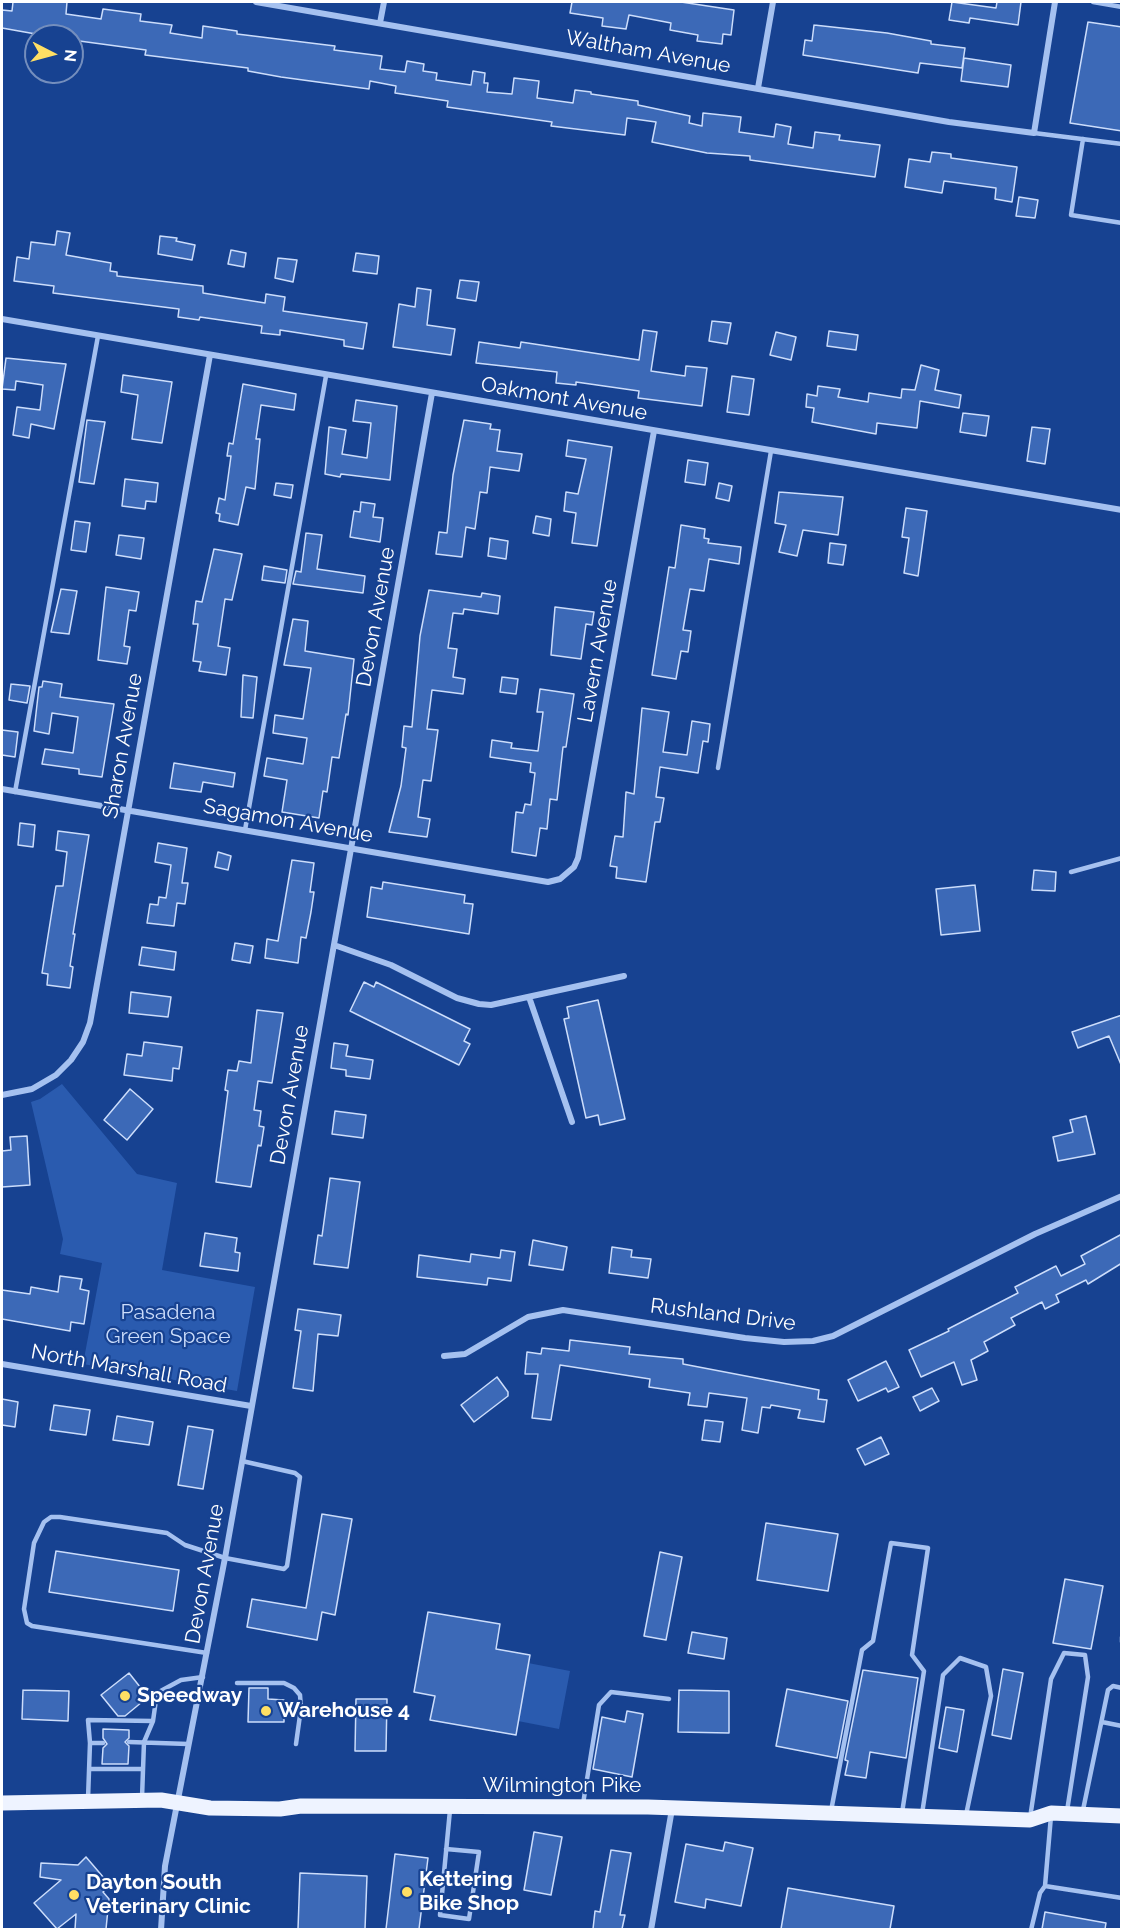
<!DOCTYPE html>
<html>
<head>
<meta charset="utf-8">
<style>
	body { margin:0 }
	#map { position:relative; width:1123px; height:1931px; overflow:hidden; background:#174291; font-family:Raleway,sans-serif }
	canvas { display:block }
	.frame { position:absolute; inset:0; border:3px solid #fff; pointer-events:none }
	.north { position:absolute; left:24px; top:24px; width:60px; height:60px; box-sizing:border-box; background:#174291; border:2px solid #748ebd; border-radius:50%; rotate:96deg; font-size:16px; font-weight:700; line-height:24px; text-align:center; color:#fff }
	.north::after { content:''; display:block; margin:auto; width:21px; height:27px; background:#ffdf64; clip-path:polygon(50% 0,100% 100%,50% 72%,0 100%) }
</style>
</head>
<body>
<div id="map">
<canvas width="1123" height="1931"></canvas>
<div class="frame"></div>
<div class="north">N</div>
</div>
<script>
const ctx = document.querySelector('canvas').getContext('2d');
ctx.lineJoin = 'round';
function paint(path, color) { ctx.fillStyle = color; ctx.fill(path, 'evenodd'); }
const toPath = rows => new Path2D(rows.map(r => 'M' + r).join(''));
function strokePath(path, color, width, dash) { ctx.strokeStyle = color; ctx.lineWidth = width; ctx.lineCap = dash ? 'butt' : 'round'; ctx.setLineDash(dash || []); ctx.stroke(path); }
function drawText(font, color, halo, rows, align = 'center') {
  ctx.font = font + ' Raleway,sans-serif'; ctx.lineWidth = 4.5; ctx.setLineDash([]); ctx.textBaseline = 'middle'; ctx.strokeStyle = halo; ctx.fillStyle = color; for (const [text, x, y, turn = 0] of rows) {
    ctx.save(); ctx.translate(x, y); ctx.rotate((+turn || 0) * Math.PI / 180); ctx.textAlign = isNaN(turn) ? turn : align; if (halo) ctx.strokeText(text, 0, 0); ctx.fillText(text, 0, 0); ctx.restore();
  }
}
paint(toPath([
	[62,1084,137,1174,177,1183,162,1270,255,1287,237,1391,83,1364,102,1263,60,1254,63,1239,31,1102,40,1099],
	[528,1663,570,1671,559,1729,518,1721]
]), '#2a5baf');
const building = toPath([
	[13,2,67,2,66,14,101,19,103,9,141,14,140,21,172,25,170,33,202,38,203,26,237,31,237,34,335,46,334,50,382,56,380,69,405,72,407,61,424,64,423,71,437,73,436,80,471,85,473,71,485,73,484,83,488,83,487,92,512,94,514,78,539,81,537,98,573,103,575,90,591,92,591,94,638,101,638,105,690,116,689,123,702,126,703,113,741,117,739,132,774,137,776,124,791,127,788,144,813,148,815,132,840,135,839,140,880,145,875,177,750,160,750,156,707,153,652,142,656,122,627,118,625,135,551,126,552,122,447,107,448,101,395,93,396,86,370,81,369,89,281,77,248,71,248,68,145,55,146,50,72,40,72,36,47,36,2,28,2,10,12,11,13,2],
	[572,2,681,2,734,10,731,35,723,34,722,44,697,41,698,35,670,30,671,23,629,15,626,29,602,26,603,18,570,13,572,2],
	[952,2,996,8,997,2,1021,2,1018,25,970,18,969,23,949,20,952,2],
	[1088,22,1122,27,1122,131,1070,123,1088,22],
	[814,25,887,33,931,41,931,44,965,48,962,68,920,63,918,73,803,55,805,40,812,41,814,25],
	[964,58,1011,65,1008,87,961,81,964,58],
	[932,152,951,154,951,158,1017,167,1012,202,995,199,996,188,944,181,942,193,905,187,909,159,930,162,932,152],
	[1019,197,1038,200,1035,218,1016,216,1019,197],
	[57,231,70,233,66,255,111,263,110,271,117,272,117,276,203,286,203,293,265,303,266,294,285,297,283,311,367,323,363,349,344,346,344,340,280,330,280,335,261,333,262,326,200,317,199,320,178,317,179,309,53,293,54,286,14,281,17,257,29,259,31,242,55,245,57,231],
	[160,236,177,238,176,241,195,245,192,260,158,254,160,236],
	[231,250,246,253,244,267,228,264,231,250],
	[356,253,379,256,377,274,353,271,356,253],
	[278,258,297,260,293,282,275,278,278,258],
	[460,280,479,282,476,301,457,298,460,280],
	[417,288,431,290,427,325,455,329,451,355,393,347,399,304,415,307,417,288],
	[712,321,731,323,727,344,709,341,712,321],
	[643,330,657,332,651,371,685,376,686,366,707,368,702,406,638,398,639,391,576,382,576,385,556,383,557,372,476,363,479,342,520,348,521,342,639,360,643,330],
	[829,331,858,335,856,350,827,346,829,331],
	[776,332,796,337,791,360,770,355,776,332],
	[6,358,66,364,54,429,31,424,29,438,13,435,17,407,40,410,43,385,16,381,15,390,2,389,6,358],
	[921,365,939,370,935,390,961,395,959,408,920,401,917,428,877,423,876,434,812,422,814,408,806,407,807,394,817,396,818,386,840,389,838,397,868,402,869,393,901,398,902,389,915,390,921,365],
	[123,375,172,382,162,443,132,439,138,395,121,392,123,375],
	[732,376,754,379,749,415,727,412,732,376],
	[243,384,296,394,294,410,261,405,256,439,260,439,255,489,246,487,238,525,219,521,220,514,216,513,219,498,225,500,231,456,227,456,229,443,233,444,243,384],
	[356,400,397,406,390,480,341,474,340,477,325,474,329,427,346,430,342,454,367,458,371,423,353,421,356,400],
	[963,413,989,416,986,436,960,432,963,413],
	[87,420,105,422,94,484,79,482,87,420],
	[464,420,491,424,490,429,500,430,497,451,522,454,519,471,490,467,487,493,480,492,475,529,466,527,462,557,436,554,439,532,447,533,453,475,464,420],
	[1032,427,1050,429,1045,464,1027,461,1032,427],
	[568,440,612,447,597,546,572,543,576,513,564,511,566,492,578,494,586,459,566,456,568,440],
	[688,460,708,463,705,485,685,482,688,460],
	[125,479,158,483,156,502,146,501,145,509,122,506,125,479],
	[276,483,293,485,291,498,274,495,276,483],
	[719,483,732,486,729,501,716,498,719,483],
	[779,492,843,497,838,535,803,530,797,556,779,552,786,525,775,523,779,492],
	[361,502,375,504,373,517,383,518,380,542,350,537,354,511,360,512,361,502],
	[906,508,927,511,918,576,904,573,909,538,902,537,906,508],
	[536,516,551,519,549,536,533,533,536,516],
	[75,521,90,523,86,552,71,550,75,521],
	[681,525,705,529,704,538,709,539,708,543,741,547,739,564,709,559,704,591,690,589,683,630,691,631,688,652,681,651,676,679,652,675,669,567,675,568,681,525],
	[306,533,322,535,317,569,365,576,363,593,293,584,296,571,301,572,306,533],
	[119,535,144,538,141,559,116,555,119,535],
	[490,538,508,541,506,559,488,556,490,538],
	[830,543,846,545,843,565,828,563,830,543],
	[214,549,242,554,232,600,225,599,218,646,230,648,226,675,199,671,201,662,193,661,198,624,193,624,196,601,202,602,214,549],
	[264,566,287,570,285,583,262,580,264,566],
	[106,587,139,592,136,611,129,610,124,646,130,647,127,664,98,660,106,587],
	[61,589,77,591,69,634,51,632,61,589],
	[429,590,481,597,482,593,500,596,498,614,464,609,463,614,453,613,448,648,457,649,453,677,465,679,463,694,432,690,427,729,438,730,431,781,423,780,418,817,430,819,427,837,389,832,401,786,406,748,402,747,404,726,412,727,420,636,429,590],
	[555,607,594,612,592,625,586,624,581,659,551,655,555,607],
	[293,619,308,621,305,651,354,659,348,715,346,714,339,758,332,757,327,792,323,791,319,818,282,812,287,780,264,776,267,758,303,764,307,738,273,733,275,715,303,719,311,668,284,665,293,619],
	[243,675,257,677,253,718,241,717,243,675],
	[502,677,518,679,516,694,500,692,502,677],
	[43,681,62,684,60,697,114,704,102,777,79,774,79,769,42,764,45,749,73,753,78,717,52,713,49,734,34,731,39,687,42,687,43,681],
	[11,684,30,686,27,703,9,700,11,684],
	[540,689,574,694,566,747,563,747,557,800,550,799,547,829,540,828,536,856,512,852,516,812,523,813,525,804,531,805,535,773,530,772,531,763,490,757,492,740,512,743,511,748,538,751,543,712,537,712,540,689],
	[642,708,669,712,663,752,687,755,692,721,710,724,708,742,703,741,698,773,660,767,656,797,664,798,660,822,655,822,646,882,616,878,617,867,610,866,615,836,623,837,626,792,634,794,642,708],
	[2,730,18,732,15,757,2,755,2,730],
	[174,763,235,773,233,787,203,782,201,792,170,788,174,763],
	[20,823,35,825,33,847,18,845,20,823],
	[58,831,89,835,73,934,75,934,70,966,73,967,70,988,47,985,48,974,42,973,56,886,63,886,67,852,56,850,58,831],
	[158,843,187,848,182,883,188,883,185,904,177,903,174,926,147,923,150,904,158,905,159,897,166,898,171,865,155,862,158,843],
	[218,852,231,856,228,870,215,867,218,852],
	[292,860,314,863,310,892,314,892,311,912,306,938,301,937,298,963,265,958,267,939,278,941,292,860],
	[1034,870,1056,872,1055,891,1032,890,1034,870],
	[383,882,465,895,464,903,473,904,469,934,367,917,371,887,382,889,383,882],
	[975,885,980,931,941,935,936,889,975,885],
	[235,943,253,946,250,963,232,960,235,943],
	[142,947,176,952,174,970,139,965,142,947],
	[364,982,374,987,376,982,470,1029,464,1041,470,1044,459,1065,350,1011,364,982],
	[131,992,171,997,168,1017,129,1013,131,992],
	[598,1000,625,1119,600,1125,598,1115,586,1118,564,1019,569,1018,567,1007,598,1000],
	[257,1010,283,1013,272,1083,258,1081,254,1110,261,1111,259,1126,264,1127,261,1146,258,1145,251,1187,216,1182,228,1091,225,1090,228,1070,237,1071,239,1061,251,1063,257,1010],
	[1122,1015,1122,1067,1109,1036,1078,1048,1072,1032,1122,1015],
	[144,1042,182,1047,179,1069,173,1068,172,1081,124,1075,127,1054,142,1056,144,1042],
	[334,1043,348,1045,346,1056,373,1060,370,1079,346,1076,346,1070,331,1068,334,1043],
	[130,1089,153,1109,127,1140,104,1120,130,1089],
	[335,1111,366,1115,363,1138,332,1134,335,1111],
	[1086,1116,1095,1154,1058,1161,1053,1137,1073,1132,1070,1120,1086,1116],
	[27,1136,30,1185,2,1187,2,1151,11,1150,10,1137,27,1136],
	[330,1178,360,1182,348,1268,314,1264,318,1235,322,1236,330,1178],
	[205,1233,237,1238,235,1252,240,1253,238,1271,200,1266,205,1233],
	[1122,1234,1122,1263,1088,1284,1086,1280,1056,1295,1059,1302,1045,1309,1042,1302,1011,1318,1015,1325,984,1342,988,1351,971,1360,977,1380,962,1385,954,1362,921,1377,909,1350,949,1331,948,1329,1018,1293,1015,1287,1056,1266,1061,1276,1085,1264,1081,1256,1122,1234],
	[533,1240,567,1247,563,1270,529,1265,533,1240],
	[612,1247,632,1250,631,1257,651,1259,648,1278,609,1273,612,1247],
	[501,1250,515,1252,511,1281,488,1278,487,1285,417,1277,419,1255,470,1262,471,1254,500,1258,501,1250],
	[60,1276,82,1279,80,1289,89,1291,84,1324,71,1322,70,1331,2,1319,2,1290,30,1294,31,1287,58,1292,60,1276],
	[298,1309,341,1315,338,1336,318,1334,313,1391,293,1388,301,1331,295,1330,298,1309],
	[570,1340,630,1347,629,1354,683,1359,683,1364,819,1390,818,1399,827,1400,824,1422,798,1418,800,1410,771,1405,770,1408,762,1407,758,1433,742,1430,747,1398,709,1393,707,1407,688,1405,690,1393,649,1387,650,1379,560,1365,551,1420,532,1418,538,1374,525,1374,527,1352,541,1354,542,1348,569,1351,570,1340],
	[886,1361,899,1387,888,1392,886,1388,858,1401,848,1380,886,1361],
	[497,1377,508,1392,508,1396,474,1422,461,1405,497,1377],
	[932,1388,939,1401,920,1411,913,1397,932,1388],
	[2,1399,18,1402,15,1427,2,1425,2,1399],
	[54,1405,90,1410,86,1435,50,1430,54,1405],
	[117,1416,153,1422,149,1445,113,1440,117,1416],
	[705,1420,723,1422,720,1442,702,1440,705,1420],
	[188,1426,213,1430,203,1489,178,1485,188,1426],
	[881,1437,889,1454,865,1465,857,1449,881,1437],
	[322,1514,352,1519,335,1615,322,1612,317,1640,247,1627,252,1599,306,1608,322,1514],
	[766,1523,838,1534,828,1591,757,1580,766,1523],
	[56,1551,179,1570,173,1611,49,1592,56,1551],
	[660,1552,682,1557,666,1640,644,1636,660,1552],
	[1065,1579,1103,1586,1091,1649,1053,1643,1065,1579],
	[428,1612,500,1624,496,1649,530,1655,516,1735,430,1720,435,1696,414,1692,428,1612],
	[692,1632,727,1638,724,1659,688,1653,692,1632],
	[1003,1669,1023,1673,1011,1739,992,1735,1003,1669],
	[863,1670,918,1678,906,1758,870,1752,866,1778,845,1775,848,1761,845,1760,863,1670],
	[129,1673,148,1697,125,1716,118,1716,101,1695,129,1673],
	[249,1688,268,1688,268,1699,284,1700,284,1722,248,1722,249,1688],
	[787,1689,848,1701,837,1758,776,1746,787,1689],
	[23,1690,69,1691,68,1721,22,1719,23,1690],
	[679,1690,729,1691,729,1733,678,1732,679,1690],
	[356,1699,387,1699,386,1751,355,1751,356,1699],
	[946,1707,964,1710,957,1752,939,1748,946,1707],
	[627,1711,643,1714,632,1777,593,1769,602,1717,625,1722,627,1711],
	[103,1729,129,1730,129,1738,125,1742,129,1746,128,1764,102,1764,103,1748,107,1744,103,1738,103,1729],
	[534,1832,562,1837,551,1895,524,1890,534,1832],
	[725,1842,753,1848,741,1906,706,1899,705,1908,675,1902,686,1844,723,1851,725,1842],
	[611,1850,631,1853,620,1915,625,1915,622,1929,593,1929,595,1911,600,1912,611,1850],
	[395,1854,428,1858,419,1929,386,1929,395,1854],
	[86,1857,110,1885,103,1892,109,1899,106,1929,75,1929,76,1914,57,1929,34,1903,61,1880,40,1877,41,1863,78,1865,86,1857],
	[300,1873,367,1876,365,1929,298,1929,300,1873],
	[788,1888,894,1906,890,1929,781,1929,788,1888],
	[1045,1912,1106,1923,1105,1929,1042,1929,1045,1912]
]);
paint(building, '#3c69b7');
strokePath(building, '#ccddfb', 1.5);
strokePath(toPath([
	[1093,2,1122,7],
	[1034,133,1122,144],
	[1083,139,1071,215,1122,223],
	[718,768,771,451],
	[15,792,98,336],
	[245,830,326,376],
	[1071,872,1122,858],
	[1122,1637,1122,1642],
	[207,1653,32,1626,27,1623,24,1609,34,1543,44,1522,51,1517,60,1517,167,1533,185,1545,225,1558,284,1569,287,1566,300,1477,295,1473,242,1461],
	[237,1683,284,1683,294,1688,300,1695,301,1708,296,1744],
	[1102,1722,1122,1726],
	[129,1742,188,1744],
	[90,1743,88,1720,153,1721],
	[89,1769,142,1769],
	[142,1798,144,1742,153,1721,157,1693,181,1680,203,1677],
	[88,1799,90,1743,103,1743],
	[583,1804,599,1705,611,1692,669,1699],
	[1083,1810,1108,1690,1113,1686,1122,1688],
	[831,1811,862,1650,873,1641,891,1543,928,1548,912,1655,924,1671,902,1813],
	[922,1814,943,1675,960,1658,986,1667,991,1696,966,1815],
	[1030,1818,1051,1679,1064,1653,1085,1655,1088,1677,1067,1811],
	[446,1849,479,1852,469,1919,440,1915,450,1810],
	[1045,1886,1122,1898],
	[1031,1930,1040,1893,1045,1886,1051,1816]
]), '#a5c1f0', 4.5);
strokePath(toPath([
	[256,2,949,122,1034,133,1055,2],
	[380,23,384,2],
	[758,88,773,2],
	[2,319,1122,510],
	[2,789,548,882,560,879,574,867,578,858,654,431],
	[334,945,391,965,457,998,479,1004,491,1005,624,976],
	[529,997,572,1122],
	[2,1095,32,1089,56,1075,71,1060,83,1042,90,1023,210,355],
	[444,1356,465,1354,528,1317,563,1310,745,1338,784,1342,813,1341,833,1336,1035,1234,1122,1196],
	[2,1364,251,1406],
	[161,1930,165,1866,225,1558,432,393],
	[651,1930,672,1809]
]), '#a5c1f0', 6);
strokePath(toPath([
	[2,1803,161,1800,210,1808,280,1809,301,1806,648,1807,1030,1820,1051,1813,1122,1816]
]), '#eef3ff', 15);
for (const [x, y, r, color] of [
	[125,1696,6,"#ffdf64"],
	[266,1711,6,"#ffdf64"],
	[407,1892,6,"#ffdf64"],
	[74,1895,6,"#ffdf64"]
]) { const dot = new Path2D(); dot.arc(x, y, r, 0, 2 * Math.PI); ctx.fillStyle = color; ctx.fill(dot); strokePath(dot, '#174291', 2); }
drawText('21px', '#fff', '#174291', [
	["Waltham Avenue",648,52,10],
	["Oakmont Avenue",564,399,10],
	["Devon Avenue",376,617,-80],
	["Lavern Avenue",598,651,-80],
	["Sharon Avenue",123,746,-80],
	["Sagamon Avenue",288,821,10],
	["Devon Avenue",290,1095,-80],
	["Rushland Drive",723,1315,7],
	["North Marshall Road",129,1369,10],
	["Devon Avenue",205,1574,-80],
	["Wilmington Pike",562,1786]
]);
drawText('21px', '#ccddfb', '#174291', [
	["Pasadena",168,1313],
	["Green Space",168,1337]
]);
drawText('bold 21px', '#fff', '#174291', [
	["Speedway",137,1696],
	["Warehouse 4",278,1711],
	["Kettering",419,1880],
	["Bike Shop",419,1904],
	["Dayton South",86,1883],
	["Veterinary Clinic",86,1907]
], 'left');
</script>
</body>
</html>
